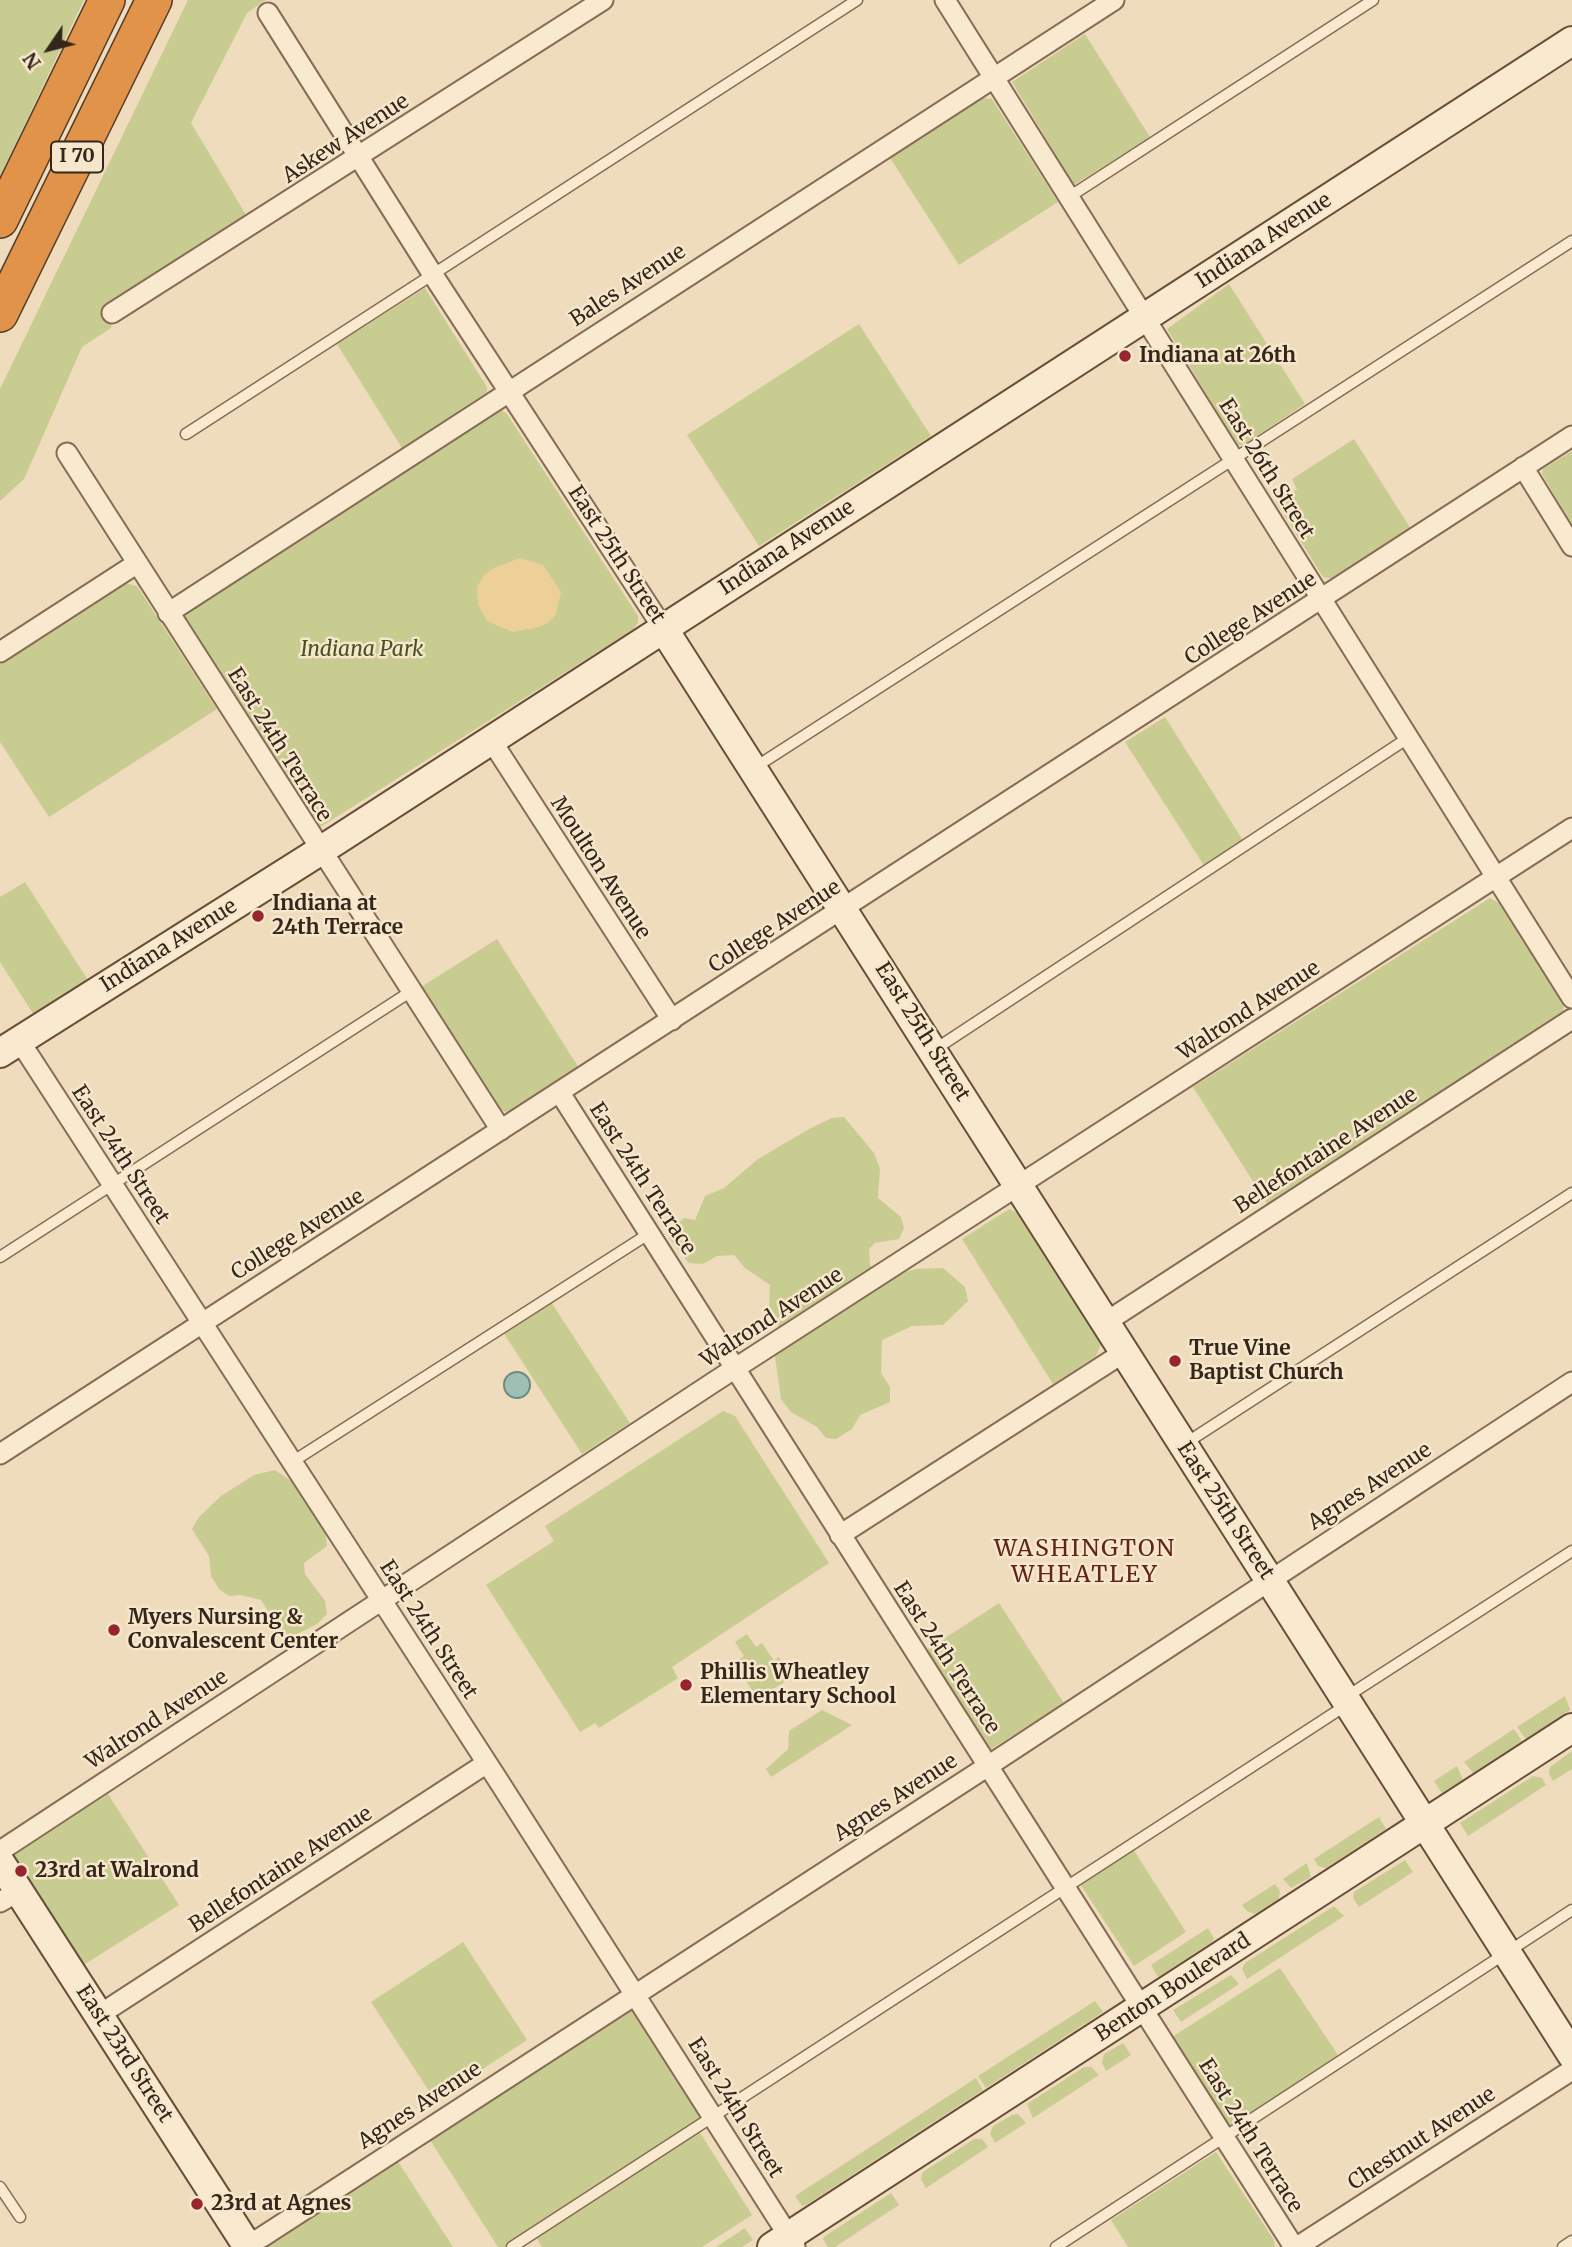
<!DOCTYPE html>
<html>
<head>
<meta charset="utf-8">
<style>
	body { margin:0 }
	#map { position:relative; width:1572px; height:2247px; overflow:hidden; background:#eedcbc; font-family:Merriweather,serif }
	canvas { display:block }
	.north { position:absolute; left:14px; top:14px; width:70px; height:70px; -webkit-text-stroke:5px #f6e7cc; paint-order:stroke; rotate:235deg; font-size:19px; font-weight:700; line-height:28px; text-align:center; color:#35261b }
	.north::after { content:''; display:block; margin:auto; width:24px; height:32px; background:#35261b; clip-path:polygon(50% 0,100% 100%,50% 72%,0 100%) }
</style>
</head>
<body>
<div id="map">
<canvas width="1572" height="2247"></canvas>
<div class="north">N</div>
</div>
<script>
const ctx = document.querySelector('canvas').getContext('2d');
ctx.lineJoin = 'round';
function paint(path, color) { ctx.fillStyle = color; ctx.fill(path, 'evenodd'); }
const toPath = rows => new Path2D(rows.map(r => 'M' + r).join(''));
function strokePath(path, color, width, dash) { ctx.strokeStyle = color; ctx.lineWidth = width; ctx.lineCap = dash ? 'butt' : 'round'; ctx.setLineDash(dash || []); ctx.stroke(path); }
function drawText(font, color, halo, rows, align = 'center') {
  ctx.font = font + ' Merriweather,serif'; ctx.lineWidth = 5; ctx.setLineDash([]); ctx.textBaseline = 'middle'; ctx.strokeStyle = halo; ctx.fillStyle = color; for (const [text, x, y, turn = 0] of rows) {
    ctx.save(); ctx.translate(x, y); ctx.rotate((+turn || 0) * Math.PI / 180); ctx.textAlign = isNaN(turn) ? turn : align; if (halo) ctx.strokeText(text, 0, 0); ctx.fillText(text, 0, 0); ctx.restore();
  }
}
paint(toPath([
	[0,0,84,0,0,176],
	[188,0,266,0,247,13,191,123,246,215,114,302,111,328,82,347,24,479,0,501,0,389],
	[1085,34,1150,137,1074,185,1012,82],
	[983,98,992,99,1058,202,959,265,890,158],
	[1229,284,1305,404,1243,445,1237,445,1167,329],
	[425,288,487,387,487,392,402,448,337,344],
	[859,324,931,436,759,546,687,435],
	[501,410,507,414,638,616,638,622,634,629,319,828,314,825,183,615,190,607],
	[1354,439,1411,529,1335,578,1329,578,1323,577,1276,502,1297,489,1292,479],
	[1572,451,1572,525,1542,474,1543,469],
	[124,583,137,586,217,709,49,817,0,742,0,664],
	[1165,717,1244,842,1205,867,1125,742],
	[25,882,88,980,34,1015,0,962,0,897],
	[1490,898,1499,903,1564,1005,1563,1011,1268,1205,1193,1087],
	[497,939,579,1068,512,1111,505,1112,498,1108,421,987],
	[844,1117,874,1153,880,1169,878,1198,901,1217,904,1228,899,1239,875,1243,869,1249,870,1265,881,1279,916,1269,943,1268,965,1287,968,1301,943,1325,912,1326,882,1340,881,1373,890,1387,890,1402,860,1415,852,1429,836,1439,826,1438,817,1427,791,1412,781,1399,775,1357,778,1325,769,1308,770,1285,745,1268,734,1255,717,1256,703,1264,689,1263,669,1238,673,1227,684,1218,695,1220,705,1196,724,1188,758,1159,811,1128,832,1118],
	[1009,1209,1020,1214,1102,1342,1096,1356,1053,1384,962,1239],
	[551,1302,630,1423,582,1454,503,1332],
	[723,1411,735,1416,829,1563,672,1667,678,1678,599,1728,595,1723,580,1732,486,1585,554,1541,545,1526],
	[275,1470,296,1484,314,1516,324,1524,327,1546,304,1563,305,1574,325,1601,327,1614,317,1624,290,1638,280,1630,261,1600,241,1595,229,1596,219,1589,211,1576,209,1556,192,1529,199,1517,221,1496,254,1475],
	[999,1603,1064,1703,991,1749,925,1651],
	[747,1634,756,1647,762,1643,774,1661,779,1657,792,1677,758,1699,734,1663,744,1656,735,1642],
	[1565,1696,1570,1710,1526,1739,1517,1727],
	[822,1710,852,1725,771,1777,766,1769,788,1749,789,1731],
	[1514,1729,1522,1741,1461,1781,1442,1793,1434,1781,1457,1766,1463,1780,1473,1773,1464,1762],
	[1572,1751,1572,1769,1553,1781,1549,1774,1550,1767],
	[1533,1776,1542,1778,1546,1785,1468,1836,1460,1823],
	[108,1794,179,1905,77,1969,12,1855],
	[1379,1817,1386,1829,1326,1868,1318,1866,1314,1859],
	[1133,1849,1186,1932,1134,1966,1080,1884],
	[1405,1860,1413,1872,1359,1907,1353,1898,1354,1892],
	[1307,1863,1311,1877,1291,1888,1283,1879],
	[1275,1884,1280,1891,1279,1899,1255,1914,1247,1911,1242,1905],
	[1334,1906,1344,1916,1247,1979,1242,1969,1245,1963],
	[1208,1928,1214,1938,1212,1942,1158,1977,1151,1965],
	[463,1942,527,2040,435,2100,371,2002],
	[1280,1968,1338,2055,1230,2126,1172,2037],
	[1231,1975,1239,1984,1181,2022,1173,2010],
	[1095,2001,1103,2012,986,2088,978,2076],
	[627,2010,638,2012,704,2117,504,2247,498,2247,430,2140],
	[1123,2043,1131,2055,1106,2071,1102,2063,1104,2054],
	[1084,2067,1091,2067,1099,2075,1033,2118,1027,2104],
	[976,2078,983,2090,806,2205,802,2206,795,2196],
	[1018,2114,1026,2123,995,2143,990,2134,993,2126,1012,2115],
	[699,2131,752,2215,702,2247,542,2247,536,2237],
	[974,2139,982,2139,988,2147,926,2188,921,2179,923,2172],
	[1216,2152,1274,2240,1275,2247,1128,2247,1111,2220],
	[397,2160,453,2247,265,2247,266,2246],
	[891,2193,899,2205,835,2247,828,2247,823,2239,825,2236],
	[745,2228,753,2240,742,2247,716,2247]
]), '#c9cc91');
paint(toPath([
	[520,558,543,565,561,592,556,614,549,622,539,627,513,632,487,621,478,604,477,587,484,575,494,568]
]), '#ecd098');
const water = toPath([
	'504 1385a13 13 0 1 1 26 0a13 13 0 1 1-26 0Z'
]);
paint(water, '#a0bfb4');
strokePath(water, '#688d81', 2);
const lane = toPath([
	[1069,197,1373,0],
	[186,434,857,0],
	[754,768,1572,241],
	[934,1050,1408,738],
	[0,1257,410,992],
	[1186,1443,1572,1193],
	[292,1462,650,1233],
	[1346,1697,1572,1551],
	[0,2187,20,2217],
	[512,2247,1345,1706],
	[1056,2247,1572,1910],
	[1563,2247,1572,2241]
]);
const street = toPath([
	[945,0,1572,998],
	[268,13,433,275,663,628],
	[112,313,603,0],
	[67,453,501,1130],
	[1523,467,1572,546],
	[168,613,1114,0],
	[0,652,136,564],
	[491,740,672,1020],
	[19,1040,498,1780,795,2246],
	[560,1093,1294,2247],
	[1106,1322,1572,1019],
	[0,1454,1572,436],
	[840,1535,1123,1353],
	[0,1851,717,1380,1572,828],
	[0,1902,19,1891],
	[99,2015,487,1763],
	[242,2247,262,2237,988,1766,1572,1382],
	[1297,2247,1572,2070]
]);
const secondary = toPath([
	[663,628,1572,2055],
	[0,1053,320,851,1572,41],
	[0,1862,248,2247],
	[772,2247,1572,1728]
]);
const highway = toPath([
	[0,220,107,0],
	[0,314,154,0]
]);
strokePath(lane, '#866c56', 13);
strokePath(street, '#866c56', 23);
strokePath(secondary, '#684d39', 32);
strokePath(highway, '#533b2b', 38);
strokePath(lane, '#f9eacf', 10);
strokePath(street, '#f9eacf', 19);
strokePath(secondary, '#f9eacf', 28);
strokePath(highway, '#e19449', 35);
for (const [x, y, r, color] of [
	[1125,356,7,"#96252d"],
	[258,916,7,"#96252d"],
	[1175,1361,7,"#96252d"],
	[114,1630,7,"#96252d"],
	[686,1685,7,"#96252d"],
	[21,1871,7,"#96252d"],
	[197,2204,7,"#96252d"]
]) { const dot = new Path2D(); dot.arc(x, y, r, 0, 2 * Math.PI); ctx.fillStyle = color; ctx.fill(dot); strokePath(dot, '#f6e7cc', 2.5); }
for (const [x, y, w] of [
	[77,157,52]
]) { const box = new Path2D(); box.roundRect(x - w / 2, y - 15.5, w, 31, 5); ctx.fillStyle = '#f6e7cc'; ctx.fill(box); strokePath(box, '#35261b', 2); }
drawText('bold 19px', '#35261b', null, [
	["I 70",77,157]
]);
drawText('21px', '#35261b', '#f6e7cc', [
	["Askew Avenue",346,139,-33],
	["Indiana Avenue",1264,241,-33],
	["Bales Avenue",628,286,-33],
	["East 26th Street",1266,469,58],
	["Indiana Avenue",787,548,-33],
	["East 25th Street",616,555,57],
	["College Avenue",1251,619,-33],
	["East 24th Terrace",279,745,58],
	["Moulton Avenue",600,868,57],
	["College Avenue",775,927,-33],
	["Indiana Avenue",169,946,-32],
	["Walrond Avenue",1249,1011,-33],
	["East 25th Street",922,1032,58],
	["Bellefontaine Avenue",1326,1151,-33],
	["East 24th Street",120,1155,57],
	["East 24th Terrace",642,1179,57],
	["College Avenue",298,1235,-32],
	["Walrond Avenue",772,1318,-33],
	["Agnes Avenue",1370,1487,-33],
	["East 25th Street",1225,1511,57],
	["East 24th Street",428,1630,57],
	["East 24th Terrace",946,1658,57],
	["Walrond Avenue",157,1720,-33],
	["Agnes Avenue",896,1798,-33],
	["Bellefontaine Avenue",281,1870,-33],
	["Benton Boulevard",1173,1988,-33],
	["East 23rd Street",124,2054,57],
	["Agnes Avenue",420,2106,-33],
	["East 24th Street",735,2108,58],
	["East 24th Terrace",1250,2136,58],
	["Chestnut Avenue",1422,2139,-33]
]);
drawText('bold 21px', '#35261b', '#f6e7cc', [
	["Indiana at 26th",1139,356],
	["Indiana at",272,904],
	["24th Terrace",272,928],
	["True Vine",1189,1349],
	["Baptist Church",1189,1373],
	["Myers Nursing &",128,1618],
	["Convalescent Center",128,1642],
	["Phillis Wheatley",700,1673],
	["Elementary School",700,1697],
	["23rd at Walrond",35,1871],
	["23rd at Agnes",211,2204]
], 'left');
drawText('italic 21px', '#495221', '#f6e7cc', [
	["Indiana Park",362,650]
]);
ctx.letterSpacing = '2px';
drawText('23px', '#622419', '#f6e7cc', [
	["WASHINGTON",1085,1549],
	["WHEATLEY",1085,1575]
]);
ctx.letterSpacing = '0px';
</script>
</body>
</html>
